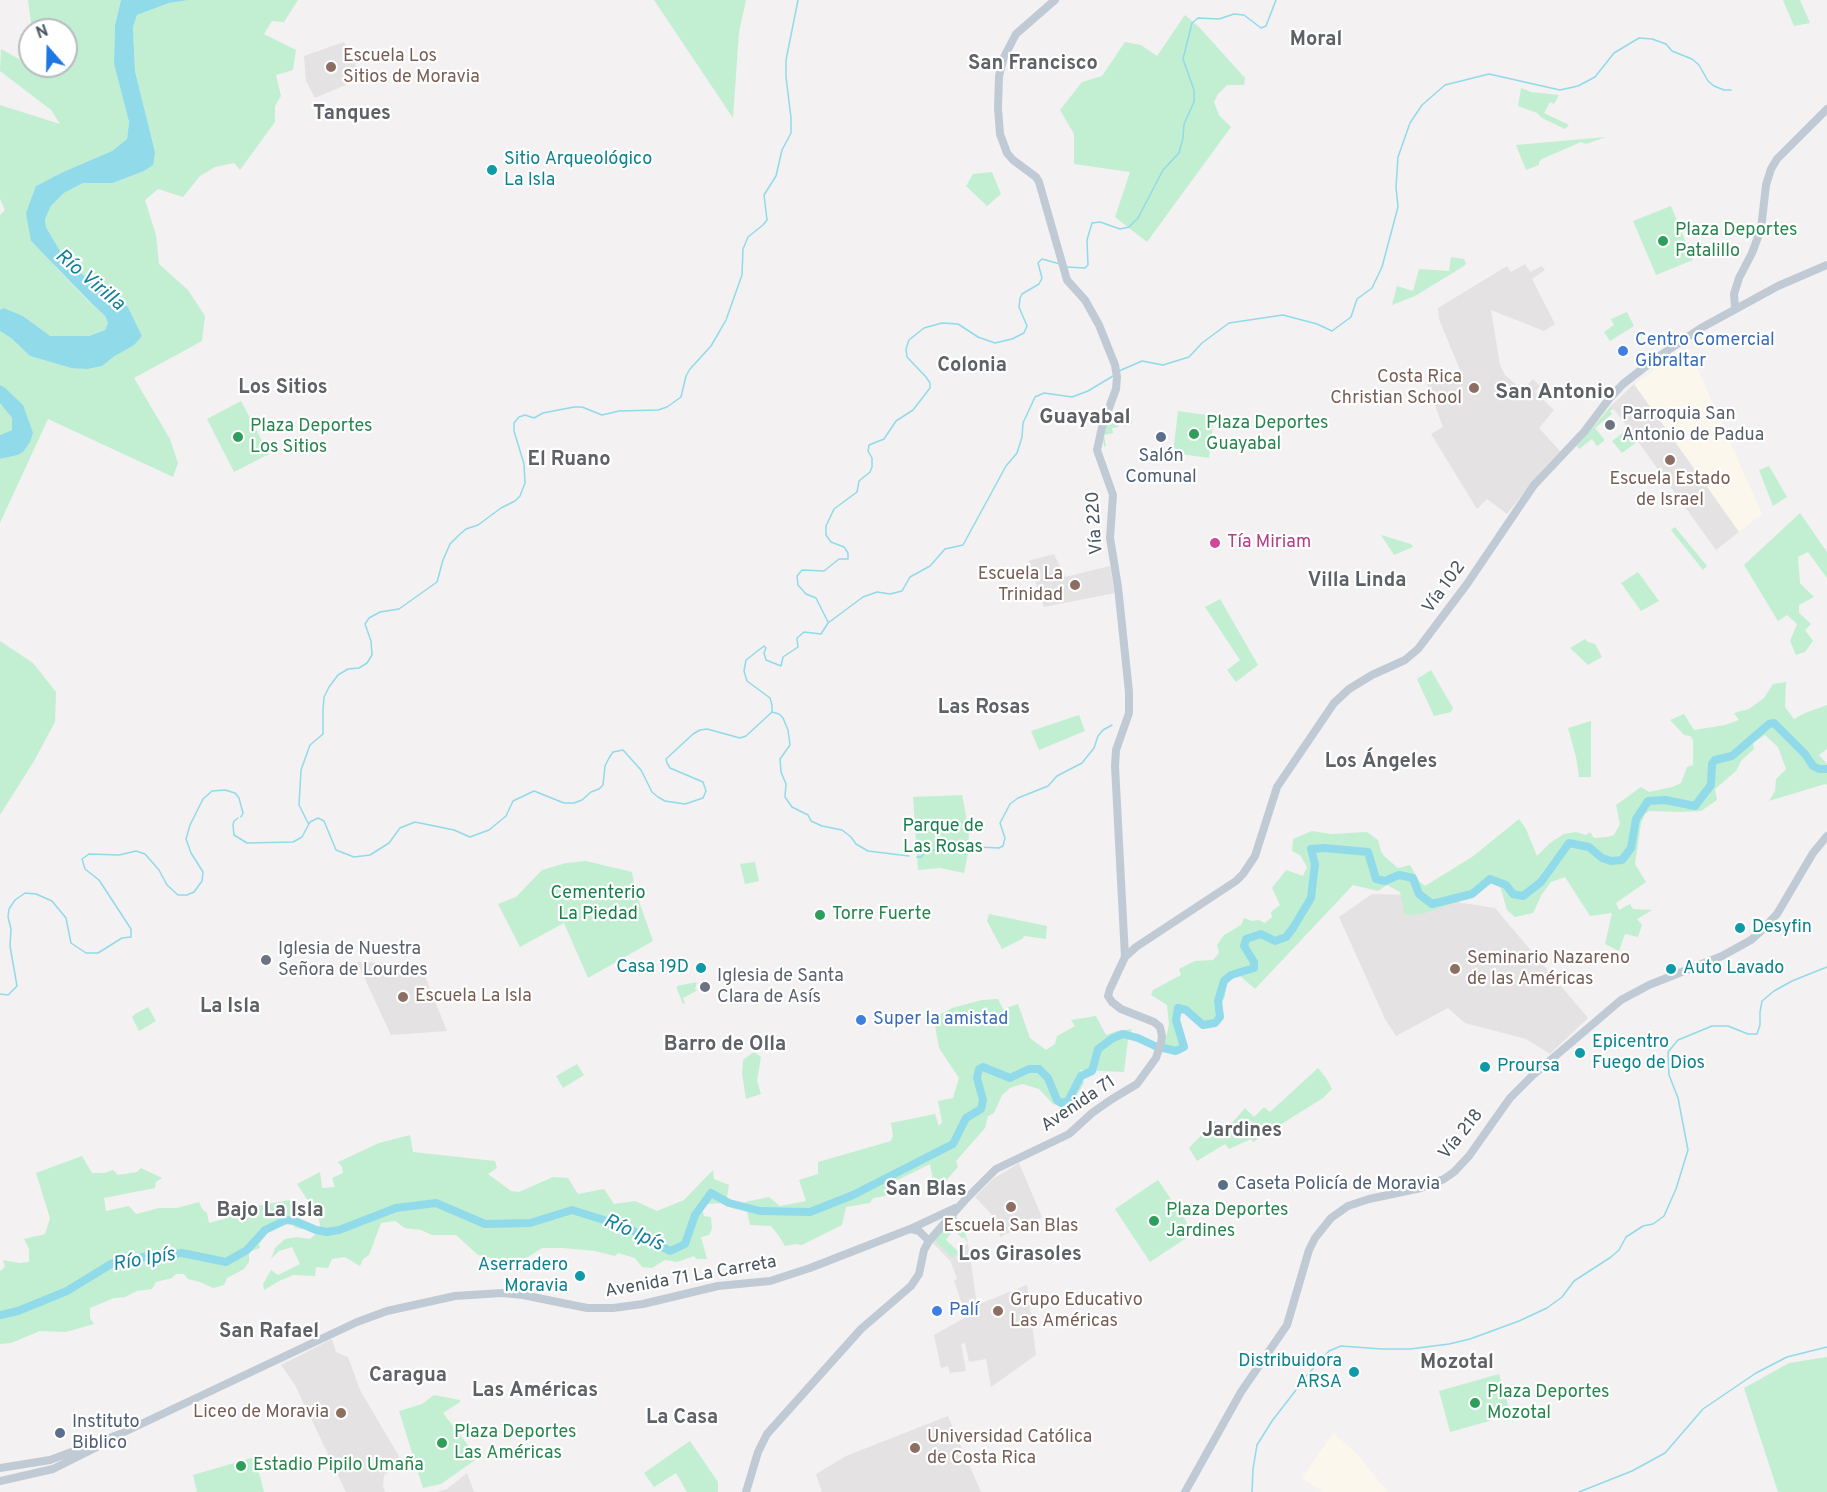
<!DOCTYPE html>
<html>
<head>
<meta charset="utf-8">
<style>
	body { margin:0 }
	#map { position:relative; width:1827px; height:1492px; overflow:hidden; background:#f3f1f1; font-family:Overpass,sans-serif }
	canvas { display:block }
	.north { position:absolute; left:18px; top:18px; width:60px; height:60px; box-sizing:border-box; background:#fff; border:2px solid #b6bbbf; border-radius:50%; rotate:340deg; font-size:16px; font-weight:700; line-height:24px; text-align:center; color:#49555e }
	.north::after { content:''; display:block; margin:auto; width:21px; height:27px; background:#1e77e1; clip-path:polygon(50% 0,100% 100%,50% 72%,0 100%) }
</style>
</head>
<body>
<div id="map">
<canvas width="1827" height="1492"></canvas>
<div class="north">N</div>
</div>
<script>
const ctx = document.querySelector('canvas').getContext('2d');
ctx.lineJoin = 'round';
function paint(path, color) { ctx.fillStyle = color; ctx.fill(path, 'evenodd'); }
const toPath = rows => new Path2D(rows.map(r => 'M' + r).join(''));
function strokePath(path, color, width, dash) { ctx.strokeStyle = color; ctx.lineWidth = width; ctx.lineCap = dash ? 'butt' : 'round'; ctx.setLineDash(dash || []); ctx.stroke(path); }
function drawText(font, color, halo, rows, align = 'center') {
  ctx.font = font + ' Overpass,sans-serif'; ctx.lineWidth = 4.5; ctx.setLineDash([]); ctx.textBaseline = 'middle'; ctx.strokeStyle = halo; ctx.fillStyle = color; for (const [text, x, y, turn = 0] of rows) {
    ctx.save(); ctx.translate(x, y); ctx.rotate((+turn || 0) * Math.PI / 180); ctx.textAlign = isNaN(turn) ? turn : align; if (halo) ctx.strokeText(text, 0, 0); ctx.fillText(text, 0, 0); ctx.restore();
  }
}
paint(toPath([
	[1688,347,1762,514,1739,532,1634,384],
	[1333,1433,1355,1452,1388,1492,1323,1492,1302,1478]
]), '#fcf7ec');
paint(toPath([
	[344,42,362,78,315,98,306,81,304,56],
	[1525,264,1530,272,1542,266,1545,270,1532,279,1555,324,1544,331,1491,310,1500,365,1505,375,1522,390,1533,379,1540,386,1535,392,1554,410,1539,428,1560,451,1536,477,1507,514,1487,499,1477,509,1431,434,1443,427,1427,384,1460,370,1439,319,1438,308,1507,266,1511,272],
	[1634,384,1739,532,1716,550,1624,422,1611,406],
	[1054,554,1065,577,1110,566,1115,593,1044,607,1028,561],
	[1372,894,1411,895,1495,908,1588,1018,1550,1054,1526,1039,1465,1023,1448,1008,1396,1036,1385,1019,1339,917],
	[357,962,420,964,447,1031,391,1035],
	[1019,1163,1042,1217,1000,1237,995,1218,975,1197,993,1179],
	[934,1240,952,1258,968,1243,977,1305,1027,1285,1036,1355,991,1387,986,1359,969,1362,965,1343,961,1344,966,1371,950,1373,948,1366,941,1368,934,1335,966,1317,954,1280,957,1279,951,1262,932,1242],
	[332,1339,336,1352,348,1357,360,1390,403,1463,384,1475,383,1487,385,1492,346,1492,295,1385,281,1365],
	[948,1416,981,1492,822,1492,816,1474,846,1456],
	[467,1473,474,1492,437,1492,447,1489]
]), '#e4e2e3');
paint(toPath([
	[28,0,121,0,115,25,114,64,129,122,127,139,112,151,63,172,36,186,31,241,92,305,105,316,108,323,105,330,89,336,49,336,23,316,4,308,0,310,0,215,5,210,0,199,0,105,60,124,51,110,0,71,1,49,26,63,30,62,30,66,66,66,66,30,32,30],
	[189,0,298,0,284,22,272,21,264,34,296,50,293,70,276,75,281,96,275,106,275,122,240,170,234,163,215,167,200,176,183,197,158,189,145,200,156,235,159,264,188,290,205,316,202,341,134,378,170,439,178,463,173,477,48,419,0,523,0,459,18,455,23,452,4,387,0,385,0,331,11,338,30,356,71,368,102,366,142,336,128,307,93,284,63,256,46,227,45,219,51,206,64,193,83,183,113,183,144,171,155,152,135,71,133,27,137,15,169,3],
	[654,0,746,0,739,32,733,118],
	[1783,0,1800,0,1810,23,1794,26],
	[1185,15,1199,27,1245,78,1244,85,1227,85,1218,94,1214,102,1219,115,1231,127,1147,242,1115,217,1130,172,1074,164,1074,134,1060,110,1082,82,1102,76,1125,42,1141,45,1157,56],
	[1521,88,1531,92,1559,95,1554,104,1550,102,1544,113,1569,125,1565,129,1542,118,1537,113,1518,106],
	[1606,137,1586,144,1581,142,1574,145,1542,159,1539,162,1539,165,1526,170,1516,145],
	[992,172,1001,194,987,206,966,186,973,174],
	[1671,206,1693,260,1656,275,1633,221],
	[1451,257,1464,259,1466,264,1464,266,1415,296,1392,305,1397,286,1413,291,1419,269,1449,271],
	[1627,312,1634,326,1610,341,1604,332,1614,325,1611,319],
	[241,401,269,454,234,472,207,419],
	[0,403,12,418,12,430,0,435],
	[1611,406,1613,409,1610,411,1612,414,1595,428,1604,439,1604,441,1597,446,1592,439,1579,449,1577,446],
	[1178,411,1214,416,1209,458,1173,453],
	[1131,417,1132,424,1124,426,1123,421,1118,421,1119,427,1112,428,1113,433,1104,435,1106,446,1104,447,1102,433,1109,419],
	[1629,428,1638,441,1622,453,1612,441],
	[1769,466,1787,497,1773,506,1759,470],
	[1800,513,1827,552,1827,578,1808,552,1798,557,1800,583,1814,597,1799,605,1799,613,1811,624,1805,630,1813,641,1805,652,1796,655,1790,641,1797,624,1787,615,1778,621,1744,565],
	[1675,527,1707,566,1703,570,1671,530],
	[1381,535,1411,544,1413,547,1394,555],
	[1638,572,1659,601,1641,611,1621,583],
	[1220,599,1258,665,1236,682,1227,670,1240,660,1205,607],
	[1585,639,1588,642,1595,644,1602,657,1588,665,1570,648],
	[0,641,33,663,56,692,55,722,34,761,0,815],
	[1431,670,1453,708,1451,712,1434,716,1417,679],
	[1786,682,1785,707,1794,719,1805,713,1827,705,1827,749,1819,755,1827,764,1827,785,1825,784,1769,801,1775,791,1776,779,1786,769,1778,747,1765,735,1753,743,1754,749,1741,761,1736,771,1715,789,1717,800,1701,811,1680,812,1649,811,1645,814,1641,823,1635,864,1646,882,1616,903,1619,910,1630,904,1633,909,1652,910,1637,919,1642,925,1638,937,1625,934,1619,951,1605,944,1612,913,1590,916,1565,877,1551,882,1542,894,1533,913,1515,917,1507,910,1500,886,1492,882,1470,898,1422,914,1405,915,1400,892,1387,885,1378,891,1353,885,1255,989,1239,975,1227,982,1225,996,1214,1020,1204,1023,1189,1008,1177,1007,1174,1017,1180,1041,1181,1051,1174,1055,1163,1050,1169,1025,1167,1005,1151,995,1153,990,1181,975,1179,969,1195,961,1213,960,1219,953,1217,945,1224,935,1241,925,1244,918,1252,921,1259,920,1265,923,1272,917,1271,912,1280,905,1272,888,1286,870,1303,876,1307,867,1300,855,1292,851,1293,839,1312,831,1331,834,1367,832,1378,840,1381,851,1384,856,1398,868,1410,865,1419,881,1425,886,1472,857,1519,819,1526,829,1537,856,1550,843,1564,834,1576,832,1586,835,1590,832,1594,838,1607,837,1614,835,1620,824,1616,805,1641,787,1649,792,1672,787,1681,783,1687,767,1693,765,1693,740,1690,736,1684,735,1670,720,1684,714,1694,730,1725,725,1739,720,1734,713,1749,709,1764,698,1773,684],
	[1079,715,1085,731,1039,750,1031,731],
	[1591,721,1591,777,1579,777,1576,757,1568,728],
	[962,795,969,831,968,854,964,873,940,868,918,870,913,797],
	[586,861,632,872,635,890,653,941,588,978,564,923,520,947,498,904,516,897,542,870,566,863],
	[755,862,759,881,745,884,740,864],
	[989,914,1047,926,1046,939,1024,936,1022,939,1002,949,987,921],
	[697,982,695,989,698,990,683,998,685,1003,683,1004,677,989,677,986],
	[998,999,1003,1009,1018,1004,1030,1038,1046,1050,1055,1044,1057,1036,1075,1026,1071,1020,1096,1016,1106,1035,1117,1031,1132,1029,1128,1040,1124,1072,1080,1070,1084,1083,1073,1101,1063,1107,1053,1104,1039,1089,1022,1084,1010,1088,1002,1095,994,1113,988,1116,985,1128,956,1161,958,1167,934,1194,928,1197,934,1185,930,1164,896,1181,897,1194,873,1198,870,1203,846,1207,842,1225,802,1245,795,1244,785,1246,779,1236,771,1226,750,1225,745,1202,769,1197,780,1206,806,1201,799,1180,818,1174,818,1162,891,1141,893,1136,891,1123,935,1114,939,1126,942,1122,938,1101,953,1098,959,1078,939,1048,934,1020,935,1017,952,1008,982,1000],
	[148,1007,156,1021,139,1031,132,1017,135,1014],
	[754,1052,761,1057,757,1081,761,1094,746,1099,742,1074,743,1060],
	[577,1064,584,1075,563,1088,556,1076],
	[1318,1068,1326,1078,1332,1089,1323,1098,1253,1142,1251,1139,1229,1149,1225,1144,1197,1161,1189,1148,1214,1122,1224,1132,1245,1108,1254,1117,1264,1107,1270,1112],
	[410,1135,413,1152,495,1161,497,1168,488,1174,511,1191,519,1192,553,1177,568,1178,578,1194,604,1189,614,1204,635,1201,657,1211,684,1200,713,1170,714,1179,729,1185,726,1203,705,1204,702,1208,704,1216,711,1217,712,1229,709,1235,701,1237,707,1259,697,1259,694,1256,677,1262,665,1260,652,1268,642,1267,635,1258,618,1253,615,1256,595,1251,563,1248,542,1248,522,1261,492,1258,478,1255,456,1235,432,1235,421,1230,405,1228,395,1221,381,1223,369,1255,363,1259,360,1266,345,1257,332,1259,328,1268,316,1267,315,1276,293,1275,279,1281,264,1290,263,1284,271,1270,278,1275,300,1264,292,1247,279,1251,271,1259,275,1248,285,1239,297,1237,310,1239,317,1233,320,1224,318,1216,297,1184,320,1172,322,1188,335,1187,332,1178,343,1173,342,1167,338,1162,379,1143],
	[82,1156,92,1173,104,1173,113,1170,118,1175,137,1172,141,1168,162,1178,156,1182,155,1188,104,1198,106,1211,129,1206,136,1214,159,1208,177,1208,199,1202,202,1209,207,1213,209,1223,224,1219,223,1210,234,1211,242,1204,250,1207,290,1200,294,1215,303,1229,296,1228,289,1222,274,1224,259,1244,260,1248,249,1252,249,1262,244,1269,227,1278,224,1285,213,1288,200,1282,188,1279,184,1274,176,1274,172,1278,156,1282,152,1289,137,1291,125,1297,114,1298,90,1308,90,1318,94,1324,66,1332,40,1331,11,1343,0,1344,0,1271,5,1267,3,1260,19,1263,29,1262,29,1249,24,1239,45,1234,50,1218,36,1173],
	[1158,1180,1194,1233,1150,1262,1115,1209],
	[956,1216,964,1229,968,1243,964,1237,962,1238,955,1231,951,1233,946,1240,959,1252,952,1258,934,1240],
	[1827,1357,1827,1492,1778,1492,1744,1388,1789,1363],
	[1499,1374,1511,1415,1450,1432,1439,1391],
	[434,1395,460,1400,460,1402,443,1413,478,1458,441,1484,423,1488,399,1411,422,1404],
	[690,1441,718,1482,718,1492,687,1492,676,1473,654,1487,644,1473],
	[255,1457,264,1492,197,1492,193,1475]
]), '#c2efd2');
paint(toPath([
	[121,0,189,0,169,3,137,15,133,27,135,71,155,152,153,165,144,171,113,183,83,183,64,193,51,206,45,219,46,227,63,256,93,284,128,307,142,336,134,345,115,356,102,366,87,369,71,368,30,356,11,338,0,331,0,310,4,308,23,316,50,336,89,336,105,330,108,323,105,316,93,305,31,241,26,213,36,186,63,172,112,151,127,139,129,122,114,64,115,25],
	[0,385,4,387,23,405,33,433,30,442,23,452,18,455,0,459,0,435,12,430,12,418,0,403]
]), '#90daea');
strokePath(toPath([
	[1067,267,1085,268,1088,265,1087,240,1092,223,1100,222,1120,229,1129,227,1138,218,1163,170,1179,153,1183,138,1184,124,1194,102,1194,90,1183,59,1192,23,1198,18,1219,19,1234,14,1244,15,1261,28,1266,26,1276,0],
	[1119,371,1142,361,1163,365,1189,357,1202,343,1229,323,1283,315,1317,324,1332,331,1351,317,1357,299,1372,288,1382,267,1398,207,1396,187,1398,157,1410,123,1422,105,1445,85,1489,74,1560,90,1578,86,1595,77,1614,53,1639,38,1652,39,1666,44,1672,51,1692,59,1699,65,1708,81,1714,86,1724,90,1731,90],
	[828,622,816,598,806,594,798,585,797,576,802,570,824,571,839,559,848,559,848,553,844,547,831,542,826,535,826,526,834,509,857,492,859,481,870,472,872,467,872,458,868,451,869,445,884,439,896,421,913,410,930,388,930,383,926,377,907,357,906,349,909,340,924,328,942,323,958,324,978,337,995,343,1012,339,1024,333,1027,326,1019,307,1020,298,1022,294,1039,284,1042,278,1038,263,1042,259,1060,264],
	[772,712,779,714,783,718,788,730,790,745,780,759,781,772,786,784,785,797,792,807,808,815,811,821,822,826,842,830,851,837,856,844,868,851,909,856],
	[238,818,234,821,233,825,234,835,247,843,293,842,302,837,310,822,318,818,324,821,336,850,354,857,370,855,389,843,400,828,415,822,454,830,470,837,489,830,506,816,513,801,534,791,564,803,574,803,582,800,591,792,599,789,603,785,605,766,609,758,613,752,623,750,641,770,652,792,658,797,665,801,685,804,703,798,706,791,703,782,670,768,667,763,666,759,693,734,700,730,707,729,740,738,746,736,772,712,772,705,770,698,747,681,744,671,746,660,764,646,766,648,764,653,766,660,781,666,783,657,798,647,797,638,804,632,821,634,828,623,863,597,877,592,890,594,902,591,910,577,930,566,945,549,963,545,1006,466,1017,453,1022,437,1023,423,1035,397,1044,393,1072,397,1088,391,1113,376],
	[308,823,299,805,301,770,310,745,323,734,323,710,324,697,329,687,338,675,348,669,359,668,367,663,372,655,371,641,365,624,369,618,380,612,399,609,437,582,443,560,450,544,459,535,466,529,478,525,501,508,515,501,520,496,525,483,524,464,514,431,514,423,519,417,525,415,534,418,543,413,574,407,582,407,602,415,619,411,658,410,667,407,681,397,686,376,690,369,711,346,718,334,726,320,742,275,743,249,748,237,763,225,767,220,764,195,776,176,782,150,791,133,791,118,786,77,786,60,798,0],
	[977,847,999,848,1003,846,1005,838,1000,823,1010,804,1018,798,1048,786,1057,776,1082,763,1094,748,1098,736,1103,730,1112,725],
	[917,857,921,857,926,851,934,850,953,850,962,847,970,847],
	[0,994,8,995,17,986,10,946,11,929,8,917,9,909,15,900,25,893,36,894,52,901,66,918,71,943,86,953,98,953,122,938,131,937,131,929,99,880,85,869,82,859,89,854,119,855,136,851,145,854,159,870,167,885,178,895,187,895,194,892,202,881,203,872,191,853,186,839,190,825,203,799,212,791,225,790,235,793,239,798,243,813,241,817],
	[1302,1381,1329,1351,1341,1346,1382,1349,1410,1349,1449,1344,1470,1339,1519,1321,1547,1308,1562,1297,1574,1281,1611,1257,1619,1250,1626,1237,1643,1226,1653,1224,1664,1216,1676,1189,1688,1150,1678,1098,1669,1075,1668,1052,1678,1040,1712,1026,1728,1026,1748,1034,1757,1034,1760,1025,1760,1012,1762,1001,1774,991,1792,981,1827,967],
	[1252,1492,1253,1469,1257,1445,1272,1421,1296,1390],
	[1579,1492,1632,1471,1665,1453,1703,1409,1756,1373,1787,1357,1827,1347]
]), '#90daea', 1.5);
strokePath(toPath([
	[0,1315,18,1311,67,1291,111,1264,148,1256,182,1253,226,1262,247,1250,265,1230,286,1220,295,1221,316,1230,327,1232,339,1230,396,1208,436,1203,485,1224,530,1223,572,1210,626,1227,670,1251,685,1244,695,1215,711,1193,729,1203,760,1211,810,1212,853,1195,953,1144,966,1118,981,1109,983,1100,977,1078,979,1069,983,1067,1010,1078,1029,1069,1039,1069,1048,1078,1057,1100,1061,1103,1068,1101,1081,1076,1092,1071,1098,1049,1113,1038,1123,1034,1138,1038,1155,1046,1176,1051,1184,1047,1176,1020,1178,1008,1186,1010,1203,1025,1215,1023,1220,1017,1218,1001,1224,981,1231,975,1254,968,1254,962,1244,946,1246,939,1261,934,1275,941,1286,937,1293,928,1311,898,1315,864,1311,849,1324,848,1368,852,1376,879,1385,881,1399,875,1413,878,1419,894,1432,904,1472,894,1490,879,1506,885,1513,894,1523,896,1541,882,1569,843,1589,847,1602,858,1611,861,1622,860,1631,848,1636,819,1648,801,1665,800,1695,806,1711,785,1712,764,1715,760,1732,756,1769,724,1774,723,1805,754,1813,766,1819,769,1827,769]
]), '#90daea', 8);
strokePath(toPath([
	[1055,0,1016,34,1004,57,999,76,998,108,1000,134,1007,153,1013,160,1036,177,1039,182,1067,280,1085,300,1099,325,1115,365,1117,377,1116,389,1102,427,1097,450,1113,495,1110,538,1118,587,1129,692,1129,713,1116,750,1115,766,1125,957],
	[1735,308,1734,294,1739,278,1752,253,1761,229,1766,185,1771,169,1777,159,1827,109],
	[911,1229,919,1231,929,1241],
	[0,1468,50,1460,120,1434,357,1322,387,1311,455,1296,502,1293,523,1295,587,1308,613,1308,643,1304,718,1286,770,1281,810,1268,910,1229,955,1208],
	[0,1481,53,1469,109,1441],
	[746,1492,758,1452,767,1434,861,1329,911,1286,919,1274,924,1250,929,1241,965,1200,996,1169,1069,1134,1092,1113,1112,1099,1137,1084,1156,1058,1161,1043,1162,1036,1160,1027,1154,1022,1121,1009,1112,1002,1108,996,1110,989,1125,957,1136,947,1236,881,1243,874,1255,856,1277,787,1334,703,1349,689,1372,675,1405,660,1418,649,1467,584,1534,485,1584,432,1609,399,1623,384,1655,359,1701,328,1778,286,1827,265],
	[1185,1492,1241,1392,1287,1325,1309,1250,1315,1238,1331,1218,1348,1206,1369,1199,1421,1188,1444,1179,1454,1172,1469,1156,1510,1098,1533,1075,1621,1000,1649,985,1722,956,1751,940,1762,930,1777,914,1813,853,1827,836]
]), '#c0cad4', 8);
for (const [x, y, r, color] of [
	[331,67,6,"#8d6e63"],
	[492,170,6,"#0f9aa8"],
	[1663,241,6,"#2e9e5b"],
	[1623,351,6,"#3f7fe0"],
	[1474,388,6,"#8d6e63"],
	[1610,425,6,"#6b7280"],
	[1194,434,6,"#2e9e5b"],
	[238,437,6,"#2e9e5b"],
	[1161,437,6,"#5c6f8a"],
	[1670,460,6,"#8d6e63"],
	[1215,543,6,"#d1479c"],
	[1075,585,6,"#8d6e63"],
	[820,915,6,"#2e9e5b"],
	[1740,928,6,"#0f9aa8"],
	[266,960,6,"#6b7280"],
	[701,968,6,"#0f9aa8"],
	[1455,969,6,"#8d6e63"],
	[1671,969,6,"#0f9aa8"],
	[705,987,6,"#6b7280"],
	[403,997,6,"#8d6e63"],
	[861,1020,6,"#3f7fe0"],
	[1580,1053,6,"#0f9aa8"],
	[1485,1067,6,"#0f9aa8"],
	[1223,1185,6,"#5c6f8a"],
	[1011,1207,6,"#8d6e63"],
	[1154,1221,6,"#2e9e5b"],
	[580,1276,6,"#0f9aa8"],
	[937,1311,6,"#3f7fe0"],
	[998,1311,6,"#8d6e63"],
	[1354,1372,6,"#0f9aa8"],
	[1475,1403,6,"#2e9e5b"],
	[341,1413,6,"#8d6e63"],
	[60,1433,6,"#5c6f8a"],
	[442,1443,6,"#2e9e5b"],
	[915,1448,6,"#8d6e63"],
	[241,1466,6,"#2e9e5b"]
]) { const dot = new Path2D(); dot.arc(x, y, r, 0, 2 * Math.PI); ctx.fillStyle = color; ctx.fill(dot); strokePath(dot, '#fff', 2); }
drawText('18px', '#785e54', '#fff', [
	["Escuela Los",343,57],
	["Sitios de Moravia",343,78],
	["Costa Rica",1462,378,"right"],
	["Christian School",1462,399,"right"],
	["Escuela Estado",1670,480,"center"],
	["de Israel",1670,501,"center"],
	["Escuela La",1063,575,"right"],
	["Trinidad",1063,596,"right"],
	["Seminario Nazareno",1467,959],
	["de las Américas",1467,980],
	["Escuela La Isla",415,997],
	["Escuela San Blas",1011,1227,"center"],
	["Grupo Educativo",1010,1301],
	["Las Américas",1010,1322],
	["Liceo de Moravia",329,1413,"right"],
	["Universidad Católica",927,1438],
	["de Costa Rica",927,1459]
], 'left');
drawText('18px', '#0d838f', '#fff', [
	["Sitio Arqueológico",504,160],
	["La Isla",504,181],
	["Desyfin",1752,928],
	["Casa 19D",689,968,"right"],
	["Auto Lavado",1683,969],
	["Epicentro",1592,1043],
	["Fuego de Dios",1592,1064],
	["Proursa",1497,1067],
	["Aserradero",568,1266,"right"],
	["Moravia",568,1287,"right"],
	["Distribuidora",1342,1362,"right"],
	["ARSA",1342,1383,"right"]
], 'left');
drawText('18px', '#27864d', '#fff', [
	["Plaza Deportes",1675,231],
	["Patalillo",1675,252],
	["Plaza Deportes",1206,424],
	["Guayabal",1206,445],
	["Plaza Deportes",250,427],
	["Los Sitios",250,448],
	["Torre Fuerte",832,915],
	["Plaza Deportes",1166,1211],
	["Jardines",1166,1232],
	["Plaza Deportes",1487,1393],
	["Mozotal",1487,1414],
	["Plaza Deportes",454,1433],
	["Las Américas",454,1454],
	["Estadio Pipilo Umaña",253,1466]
], 'left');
drawText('18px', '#366cbe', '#fff', [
	["Centro Comercial",1635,341],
	["Gibraltar",1635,362],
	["Super la amistad",873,1020],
	["Palí",949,1311]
], 'left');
drawText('18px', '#5b616d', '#fff', [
	["Parroquia San",1622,415],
	["Antonio de Padua",1622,436],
	["Iglesia de Nuestra",278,950],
	["Señora de Lourdes",278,971],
	["Iglesia de Santa",717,977],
	["Clara de Asís",717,998]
], 'left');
drawText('18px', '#4e5e75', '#fff', [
	["Salón",1161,457,"center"],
	["Comunal",1161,478,"center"],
	["Caseta Policía de Moravia",1235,1185],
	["Instituto",72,1423],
	["Biblico",72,1444]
], 'left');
drawText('18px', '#49555e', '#fff', [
	["Vía 220",1096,523,-94],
	["Vía 102",1445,588,-54],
	["Avenida 71",1079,1105,-34],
	["Vía 218",1462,1135,-51],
	["Avenida 71 La Carreta",691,1278,-10]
]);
drawText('18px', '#b23c85', '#fff', [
	["Tía Miriam",1227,543]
], 'left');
drawText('18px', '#1a804b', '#fff', [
	["Parque de",943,827],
	["Las Rosas",943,848],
	["Cementerio",598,894],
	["La Piedad",598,915]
]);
drawText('bold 20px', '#5e6166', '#fff', [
	["Moral",1316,41],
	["San Francisco",1033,65],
	["Tanques",352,115],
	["Colonia",972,367],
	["Los Sitios",283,389],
	["El Ruano",569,461],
	["Villa Linda",1357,582],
	["Las Rosas",984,709],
	["Los Ángeles",1381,763],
	["La Isla",230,1008],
	["Barro de Olla",725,1046],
	["Jardines",1242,1132],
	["San Blas",926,1191],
	["Bajo La Isla",270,1212],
	["Los Girasoles",1020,1256],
	["San Rafael",269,1333],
	["Mozotal",1457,1364],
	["Caragua",408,1377],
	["Las Américas",535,1392],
	["La Casa",682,1419]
]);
drawText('italic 20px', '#10819c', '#fff', [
	["Río Virilla",89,281,40],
	["Río Ipís",633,1234,24],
	["Río Ipís",144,1261,-10]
]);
drawText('bold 21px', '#5e6166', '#fff', [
	["San Antonio",1555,394],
	["Guayabal",1085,419]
]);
</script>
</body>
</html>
